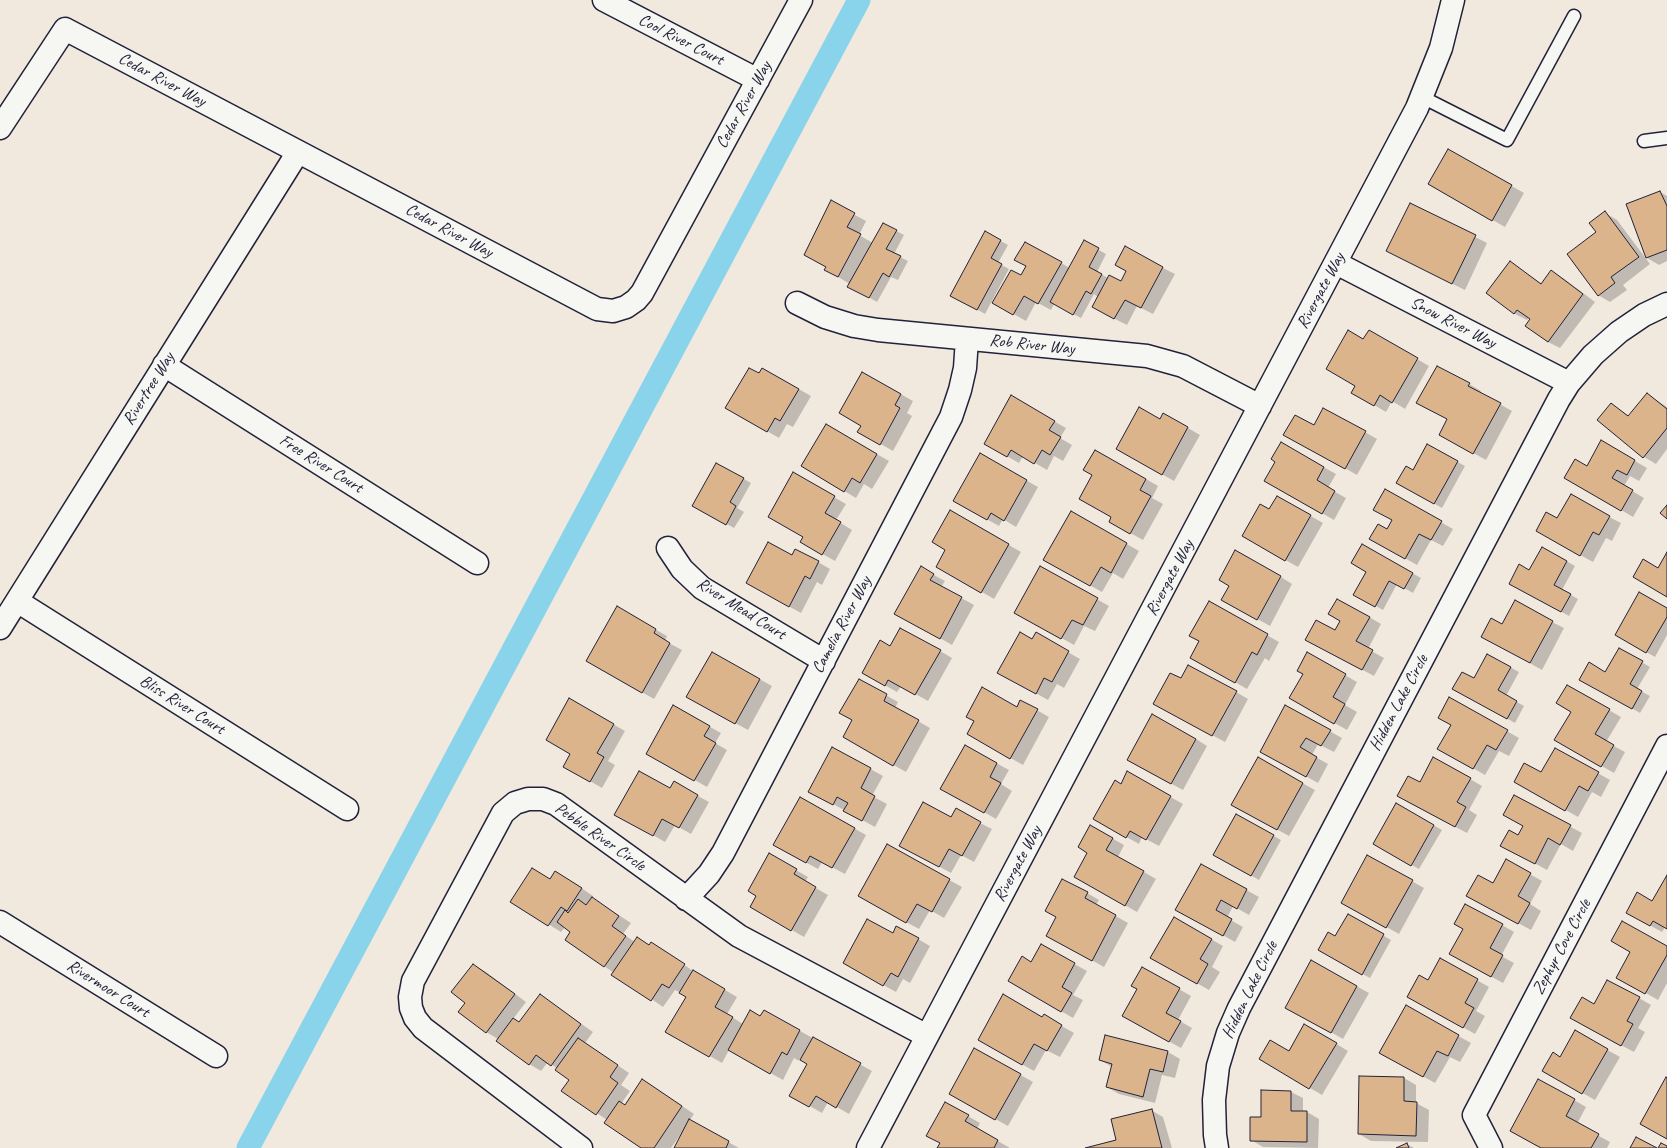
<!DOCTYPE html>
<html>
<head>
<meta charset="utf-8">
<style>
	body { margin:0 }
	canvas { display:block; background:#f1e9de }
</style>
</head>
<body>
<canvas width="1667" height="1148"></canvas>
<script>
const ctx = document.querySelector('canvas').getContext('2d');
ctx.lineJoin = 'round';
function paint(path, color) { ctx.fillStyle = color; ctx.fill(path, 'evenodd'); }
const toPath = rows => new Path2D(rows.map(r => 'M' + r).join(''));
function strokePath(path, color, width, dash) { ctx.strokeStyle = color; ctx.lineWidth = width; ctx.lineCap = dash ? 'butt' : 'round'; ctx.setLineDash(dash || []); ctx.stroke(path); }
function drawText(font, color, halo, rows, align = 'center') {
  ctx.font = font + ' Caveat,sans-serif'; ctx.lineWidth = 3; ctx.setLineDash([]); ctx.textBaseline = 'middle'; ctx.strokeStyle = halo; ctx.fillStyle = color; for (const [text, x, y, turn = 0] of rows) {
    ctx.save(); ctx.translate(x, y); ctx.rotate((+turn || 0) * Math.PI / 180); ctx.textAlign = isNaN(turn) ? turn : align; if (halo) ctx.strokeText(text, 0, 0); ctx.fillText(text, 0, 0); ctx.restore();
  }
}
paint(toPath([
	[1448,150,1524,193,1505,227,1429,184],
	[1660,192,1667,196,1667,261,1659,265,1647,258,1627,205],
	[831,202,866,221,859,235,873,243,883,224,904,235,894,254,908,261,898,280,891,277,877,302,849,286,850,284,838,277,827,267],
	[1411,204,1487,243,1465,290,1400,258],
	[1605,213,1617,220,1650,264,1623,285,1627,290,1610,302,1598,295,1597,232],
	[986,233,1008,245,998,263,1009,269,985,314,952,295],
	[1084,242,1106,254,1097,272,1108,278,1121,283,1163,268,1175,274,1153,314,1137,306,1127,325,1105,314,1098,297,1094,294,1081,318,1054,304,1051,310,1036,302,1026,321,994,303,1021,277,1027,266,1025,243,1070,268],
	[1510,262,1542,284,1551,271,1563,278,1595,302,1560,348,1548,342,1529,318,1527,320,1515,314,1487,293],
	[1369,331,1429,366,1405,409,1392,401,1386,412,1352,392,1356,386,1364,341],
	[763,369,811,396,793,427,787,424,779,438,727,408,759,375],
	[863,373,913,401,907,413,912,416,893,451,858,431,862,425],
	[1469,384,1481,391,1480,393,1512,411,1486,460,1440,435],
	[1647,394,1667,407,1667,449,1656,464,1644,457,1611,404,1629,416],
	[1011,397,1066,428,1060,438,1072,445,1063,461,1054,456,1047,470,1023,456,1019,463,985,444],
	[1164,414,1200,435,1174,481,1117,449,1160,420],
	[826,425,889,461,872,489,864,484,856,498,802,466],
	[1314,426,1365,432,1377,439,1357,475,1297,441],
	[1602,442,1647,468,1639,481,1630,476,1624,486,1644,498,1633,517,1566,477,1587,467],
	[1282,444,1336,474,1328,488,1346,498,1334,520,1265,481,1276,461],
	[1428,446,1465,466,1442,508,1397,483,1414,471],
	[980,455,1038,487,1016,527,1003,519,999,526,954,501],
	[717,464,751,483,737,508,744,512,734,528,693,505],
	[793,474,846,504,836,520,852,530,835,561,801,542,804,536],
	[1146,479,1158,486,1152,498,1163,504,1143,540,1110,522],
	[1385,491,1453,529,1443,546,1431,540,1417,565,1371,539,1388,530,1393,520],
	[1277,497,1323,523,1298,567,1243,536,1270,510],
	[950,511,1021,552,994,599,937,566,946,550],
	[1071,512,1139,551,1123,579,1113,573,1102,592,1044,560],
	[1609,517,1621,523,1612,541,1606,538,1593,562,1549,538],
	[1362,545,1421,578,1413,593,1397,584,1383,610,1355,594,1368,571],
	[1543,548,1575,566,1562,590,1578,599,1569,616,1510,583,1530,572],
	[793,556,818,562,830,569,822,585,817,582,801,613,759,590],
	[1040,567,1109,606,1095,631,1084,626,1074,645,1015,612],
	[921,568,945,581,941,587,974,605,952,645,896,613],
	[1281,577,1292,584,1270,626,1234,606],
	[1209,602,1279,642,1269,661,1265,658,1247,689,1191,657,1200,641],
	[617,608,667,636,665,641,682,650,654,699,587,661],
	[1667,609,1667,635,1655,657,1616,635],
	[1369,617,1381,624,1368,649,1384,658,1374,676,1318,646,1336,631],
	[1552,622,1564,628,1542,670,1494,643,1502,625],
	[1036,634,1080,659,1064,688,1057,684,1048,700,998,672,1033,641],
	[891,647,940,651,952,658,928,701,901,686,897,692,863,673],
	[1619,649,1650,667,1637,689,1650,696,1640,713,1581,679,1606,673],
	[712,653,772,686,748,730,700,704],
	[1308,654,1357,682,1345,705,1357,712,1347,730,1290,698,1304,674],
	[1488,655,1519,672,1506,696,1524,706,1515,723,1454,689,1475,679],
	[859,680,898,702,895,708,930,728,906,772,844,737,853,720],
	[1181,680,1236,692,1248,699,1225,742,1167,711],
	[1567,686,1621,717,1606,742,1625,752,1614,773,1556,740,1572,711],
	[569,699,625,731,608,761,615,765,602,788,564,766,571,754],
	[1450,699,1519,738,1509,756,1499,751,1485,775,1438,748,1452,724],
	[1021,701,1049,717,1023,765,968,734,975,721,1017,708],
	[674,707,721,733,715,743,727,750,707,787,647,753],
	[1286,707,1342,738,1334,752,1318,744,1312,755,1328,764,1318,783,1273,758],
	[1196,739,1207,746,1183,790,1140,767],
	[965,746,1009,770,1001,784,1012,791,996,819,942,788],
	[832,748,883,776,872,796,887,804,875,827,822,798],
	[1555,749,1610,780,1601,797,1592,792,1578,817,1515,781,1542,773],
	[1258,759,1315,790,1289,836,1245,812],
	[1128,773,1183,804,1159,846,1142,837,1139,844,1094,819,1121,785],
	[1470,779,1482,786,1469,810,1477,815,1467,833,1410,803,1420,784],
	[674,783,709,802,691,834,675,825,665,842,616,814,670,789],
	[1514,796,1582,833,1573,851,1561,844,1547,870,1514,852,1518,836,1524,826],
	[800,798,866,835,845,874,822,862,818,869,774,845],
	[1396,804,1442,830,1419,869,1374,844],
	[1236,815,1281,840,1259,880,1214,855],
	[952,818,980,823,992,829,974,862,961,855,951,873,912,852],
	[1090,826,1124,845,1118,857,1156,879,1137,912,1075,877,1089,852],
	[887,846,962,887,944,918,930,910,919,929,871,903],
	[770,855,808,877,805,882,828,895,804,937,751,907,758,896],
	[1367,856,1424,888,1399,934,1354,909],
	[1507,861,1542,881,1530,904,1541,911,1531,930,1479,902,1493,885],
	[1201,865,1259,897,1249,915,1233,906,1227,918,1243,927,1235,942,1189,916],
	[1667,877,1667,928,1665,927,1662,932,1627,913,1653,902],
	[568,879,593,896,592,898,631,923,623,934,635,942,663,950,696,973,737,997,727,1014,743,1024,760,1017,764,1011,872,1071,849,1114,828,1102,822,1113,790,1095,808,1063,800,1059,799,1061,794,1058,783,1080,729,1050,722,1063,666,1031,687,996,675,990,663,1007,604,966,572,932,565,927,561,932,511,901,551,880],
	[1087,893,1099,900,1096,905,1128,923,1104,967,1059,942],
	[1348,915,1391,940,1370,978,1319,950,1336,938],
	[1174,918,1223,946,1212,967,1220,972,1209,990,1151,957],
	[1502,925,1514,932,1501,956,1514,963,1503,983,1462,961],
	[897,927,930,946,910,983,903,979,896,992,856,970,893,934],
	[1042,946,1087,971,1073,995,1083,1000,1073,1018,1009,981,1032,963],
	[1667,947,1667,983,1658,1000,1618,977,1632,952],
	[1440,959,1489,987,1476,1011,1485,1016,1475,1034,1420,1003,1428,982],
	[1312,962,1369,993,1343,1039,1286,1007],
	[474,965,486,972,526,1002,513,1019,520,1023,540,995,593,1032,585,1043,629,1073,621,1085,630,1091,621,1104,625,1106,654,1087,694,1114,689,1121,739,1148,675,1148,684,1131,683,1131,671,1148,643,1148,607,1120,563,1090,570,1080,558,1069,548,1062,541,1071,529,1064,498,1039,486,1032,466,1002],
	[1179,989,1191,996,1178,1020,1192,1028,1181,1048,1135,1023],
	[1639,998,1651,1005,1638,1028,1645,1032,1634,1052,1583,1025],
	[1406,1007,1471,1043,1460,1062,1450,1057,1435,1083,1381,1053],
	[1044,1016,1074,1033,1060,1057,1046,1050,1034,1071,979,1040,1043,1018],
	[1305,1025,1348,1051,1322,1095,1260,1059,1289,1052],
	[1575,1032,1620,1057,1595,1100,1543,1071,1560,1058],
	[1106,1036,1168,1052,1180,1059,1175,1078,1162,1075,1155,1103,1119,1094,1107,1087,1112,1067,1100,1060],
	[975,1049,1033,1082,1008,1126,950,1094],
	[1360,1077,1404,1078,1416,1085,1416,1103,1429,1110,1428,1142,1371,1141,1359,1134],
	[1291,1092,1303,1098,1303,1112,1307,1112,1319,1119,1318,1148,1263,1147,1251,1140,1262,1118],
	[1574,1100,1586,1107,1577,1124,1610,1142,1607,1148,1542,1148],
	[945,1103,980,1123,977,1129,1010,1148,938,1148,941,1144],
	[1151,1110,1163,1117,1172,1148,1089,1148,1117,1140],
	[1407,1144,1414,1148,1399,1148]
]), '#0003');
strokePath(toPath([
	[248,1148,859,0]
]), '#8ad4eb', 23);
const building = toPath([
	[1448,149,1512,185,1492,221,1428,184,1448,149],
	[1660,191,1667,206,1667,250,1646,258,1626,204,1660,191],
	[831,200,855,213,847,227,861,234,838,277,824,270,826,267,804,255,831,200],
	[1410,203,1476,235,1452,284,1386,251,1410,203],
	[1605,211,1639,257,1611,277,1615,283,1598,296,1567,254,1596,232,1589,223,1605,211],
	[883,223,897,230,886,249,901,256,889,277,883,273,869,298,847,287,883,223],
	[985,231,1001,240,991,258,1002,264,977,310,950,296,985,231],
	[1084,240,1099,248,1089,267,1102,274,1091,294,1086,291,1073,315,1050,302,1084,240],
	[1025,242,1062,262,1038,304,1024,296,1013,315,992,303,1011,270,1021,275,1026,266,1014,260,1025,242],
	[1125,246,1163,267,1141,308,1125,300,1114,319,1092,307,1109,275,1121,281,1126,271,1115,265,1125,246],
	[1510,261,1541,284,1551,270,1583,294,1548,342,1525,326,1530,319,1517,310,1514,314,1486,293,1510,261],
	[1348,330,1363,339,1369,330,1418,358,1392,403,1380,395,1374,406,1351,393,1355,386,1326,369,1348,330],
	[1437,366,1470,383,1468,386,1501,403,1473,454,1439,435,1447,419,1416,403,1437,366],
	[749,368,759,373,762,368,799,389,780,421,775,418,767,432,725,408,749,368],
	[862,372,901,394,895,405,900,408,880,445,857,432,861,426,839,413,862,372],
	[1647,393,1667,409,1667,428,1643,458,1597,420,1611,403,1628,416,1647,393],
	[1011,395,1055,421,1049,430,1061,437,1050,455,1042,450,1034,464,1011,450,1007,457,984,444,1011,395],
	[1139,407,1160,419,1163,413,1188,427,1162,475,1116,449,1139,407],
	[1323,408,1366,431,1345,469,1283,435,1295,415,1314,425,1323,408],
	[826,424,877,454,860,483,852,478,844,492,801,466,826,424],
	[1601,440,1635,460,1627,475,1617,470,1612,478,1633,490,1621,511,1564,478,1575,459,1587,466,1601,440],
	[1281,442,1324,467,1317,480,1335,491,1322,514,1264,481,1275,462,1271,459,1281,442],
	[1427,444,1458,461,1434,504,1396,483,1406,466,1413,470,1427,444],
	[1095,450,1146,479,1140,490,1151,496,1130,534,1109,522,1111,517,1079,499,1092,475,1083,470,1095,450],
	[980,453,1027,480,1004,521,991,513,987,520,953,501,980,453],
	[716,463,744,478,730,502,736,506,726,525,692,506,716,463],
	[793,472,835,496,825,513,841,522,822,555,800,542,803,537,768,517,793,472],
	[1385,489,1442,521,1431,540,1419,534,1405,559,1369,539,1378,524,1387,529,1392,520,1373,510,1385,489],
	[1571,494,1610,516,1599,535,1593,532,1580,556,1536,531,1546,512,1557,518,1571,494],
	[1277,496,1311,515,1285,561,1242,536,1260,504,1269,509,1277,496],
	[1667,505,1667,519,1660,513,1667,505],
	[950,510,1009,544,981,593,936,567,945,550,932,542,950,510],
	[1071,511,1127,543,1111,573,1101,567,1090,586,1043,560,1071,511],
	[768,542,792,555,795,549,819,561,810,579,805,576,789,607,746,583,768,542],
	[1362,544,1413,573,1404,589,1389,581,1375,607,1353,595,1366,572,1351,563,1362,544],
	[1542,547,1567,561,1554,585,1571,594,1561,612,1509,584,1519,564,1529,570,1542,547],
	[1235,550,1281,576,1257,620,1221,600,1229,586,1219,580,1235,550],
	[1667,552,1667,597,1633,577,1643,559,1658,568,1667,552],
	[921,566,934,574,930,580,962,597,940,639,894,614,921,566],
	[1040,566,1098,598,1083,625,1072,620,1061,639,1014,613,1040,566],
	[1639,592,1667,608,1667,617,1646,653,1615,635,1639,592],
	[1337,599,1370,617,1356,641,1373,650,1362,670,1305,640,1316,620,1335,630,1340,621,1328,614,1337,599],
	[1515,600,1553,621,1530,663,1481,637,1491,618,1502,624,1515,600],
	[1209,601,1268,634,1257,655,1252,652,1235,683,1190,658,1199,641,1189,636,1209,601],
	[617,606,656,629,654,633,670,643,642,693,586,661,617,606],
	[900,628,941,650,915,695,888,680,885,686,862,673,880,640,890,646,900,628],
	[1020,632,1032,639,1036,632,1069,651,1052,682,1044,678,1036,694,997,673,1020,632],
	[1619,648,1643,661,1630,684,1642,691,1632,709,1579,680,1589,662,1605,672,1619,648],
	[712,652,760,679,735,724,686,697,712,652],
	[1307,652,1346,674,1333,697,1345,704,1334,724,1289,698,1303,674,1297,671,1307,652],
	[1487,654,1511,667,1498,690,1517,701,1507,719,1452,689,1462,672,1474,678,1487,654],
	[1188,665,1237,691,1212,736,1153,704,1170,673,1181,678,1188,665],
	[859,679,887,694,884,701,919,720,893,766,843,737,852,720,839,713,859,679],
	[1567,685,1610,709,1595,734,1614,745,1601,767,1554,740,1571,712,1556,703,1567,685],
	[982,687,1017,707,1020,700,1038,709,1010,759,967,734,974,721,966,717,982,687],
	[1449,697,1508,730,1496,750,1487,745,1473,769,1437,749,1451,725,1438,718,1449,697],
	[569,698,614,724,597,753,604,757,590,782,563,767,570,754,546,740,569,698],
	[673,705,710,726,704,736,716,743,694,781,646,754,673,705],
	[1285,705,1331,730,1321,746,1306,738,1300,747,1317,757,1306,777,1260,752,1285,705],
	[1152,714,1196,739,1171,784,1127,760,1152,714],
	[965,745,997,763,990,777,1001,783,984,813,940,789,965,745],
	[832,747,871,768,861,788,875,796,862,821,843,811,848,803,837,797,833,805,808,792,832,747],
	[1555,748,1599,772,1588,791,1579,786,1565,811,1514,782,1524,763,1541,772,1555,748],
	[1258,757,1303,783,1277,830,1231,805,1258,757],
	[1433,757,1471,778,1457,802,1466,807,1455,827,1397,796,1408,776,1420,782,1433,757],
	[639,771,670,788,674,781,698,795,679,828,662,819,653,836,614,815,639,771],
	[1127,771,1171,796,1146,840,1130,831,1126,838,1093,819,1115,780,1121,784,1127,771],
	[1514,795,1571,825,1560,845,1548,838,1535,864,1500,846,1509,830,1518,835,1523,826,1503,815,1514,795],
	[800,797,855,828,832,868,810,856,806,863,773,845,800,797],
	[923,802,951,817,956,808,981,822,962,856,949,849,939,867,899,846,923,802],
	[1396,803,1434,825,1411,866,1373,844,1396,803],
	[1236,814,1274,835,1251,876,1213,855,1236,814],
	[1090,825,1113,838,1106,850,1144,871,1125,906,1074,877,1087,853,1078,847,1090,825],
	[887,844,950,879,932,912,917,904,906,923,858,896,887,844],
	[769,853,797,869,794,874,816,887,791,931,750,907,756,896,748,891,769,853],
	[1367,855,1413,880,1386,928,1341,903,1367,855],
	[1506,859,1531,873,1518,896,1530,903,1518,924,1466,896,1478,875,1493,883,1506,859],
	[1201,864,1247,889,1237,909,1221,900,1216,910,1232,919,1223,936,1175,910,1201,864],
	[532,868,550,879,555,871,582,888,567,911,561,907,548,926,510,902,532,868],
	[1667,875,1667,929,1653,921,1650,926,1626,913,1637,892,1652,901,1667,875],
	[1062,879,1088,892,1085,898,1116,915,1092,961,1046,936,1056,917,1045,911,1062,879],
	[592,897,619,916,612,926,626,936,604,967,565,940,570,932,557,922,565,910,568,913,578,899,586,905,592,897],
	[1465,904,1503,924,1490,948,1503,955,1491,977,1449,954,1463,929,1454,924,1465,904],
	[1348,914,1384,934,1362,975,1318,950,1328,932,1335,936,1348,914],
	[1174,917,1212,939,1200,959,1208,964,1197,984,1150,958,1174,917],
	[867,919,893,933,896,926,919,938,898,977,891,973,883,986,843,963,867,919],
	[1622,921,1667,946,1667,955,1645,994,1616,978,1630,952,1611,941,1622,921],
	[637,937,649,945,651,942,685,964,669,988,662,984,651,1001,611,975,637,937],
	[1041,944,1075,963,1062,987,1072,993,1061,1012,1008,981,1022,956,1031,962,1041,944],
	[1440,958,1478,979,1465,1003,1474,1008,1463,1028,1407,997,1419,975,1428,980,1440,958],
	[1311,960,1357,986,1331,1033,1285,1008,1311,960],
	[473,964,515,994,486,1033,458,1012,465,1003,451,992,473,964],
	[1142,967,1180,988,1166,1013,1181,1021,1169,1042,1122,1016,1137,989,1131,986,1142,967],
	[693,970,725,989,715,1007,733,1017,709,1057,665,1032,686,997,679,993,693,970],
	[1607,980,1640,997,1627,1021,1633,1024,1621,1046,1570,1018,1582,997,1594,1004,1607,980],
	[540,994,581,1024,551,1066,536,1055,529,1065,496,1041,513,1018,519,1022,540,994],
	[1003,994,1042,1017,1044,1014,1062,1025,1047,1051,1034,1044,1022,1065,978,1040,1003,994],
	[1406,1005,1459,1035,1448,1056,1437,1051,1423,1077,1379,1053,1406,1005],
	[750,1010,760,1016,764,1010,800,1030,787,1055,782,1052,770,1074,728,1050,750,1010],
	[1304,1024,1337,1043,1309,1089,1259,1059,1270,1040,1289,1051,1304,1024],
	[1575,1030,1608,1049,1582,1094,1542,1071,1553,1052,1560,1057,1575,1030],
	[1105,1035,1168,1051,1163,1072,1150,1069,1143,1097,1106,1087,1112,1064,1099,1060,1105,1035],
	[813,1037,861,1063,836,1108,816,1096,809,1107,789,1096,807,1064,800,1060,813,1037],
	[578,1038,618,1065,610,1077,618,1083,596,1115,561,1091,569,1080,555,1070,578,1038],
	[974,1048,1021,1074,995,1120,949,1094,974,1048],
	[1359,1076,1404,1077,1404,1101,1417,1102,1416,1136,1358,1134,1359,1076],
	[1666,1077,1667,1078,1667,1139,1640,1124,1666,1077],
	[642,1079,682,1106,654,1148,641,1148,604,1123,619,1101,625,1105,642,1079],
	[1538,1079,1575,1099,1566,1116,1599,1134,1591,1148,1541,1148,1510,1131,1538,1079],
	[1261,1090,1291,1091,1291,1111,1307,1111,1307,1142,1250,1141,1250,1117,1261,1117,1261,1090],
	[945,1102,969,1115,965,1121,998,1140,994,1148,937,1148,940,1143,926,1136,945,1102],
	[1152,1109,1162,1148,1085,1148,1116,1140,1111,1119,1152,1109],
	[689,1119,729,1141,726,1148,674,1148,689,1119],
	[1636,1137,1657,1148,1630,1148,1636,1137],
	[1407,1143,1409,1148,1396,1148,1407,1143],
	[1661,1143,1667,1146,1667,1148,1658,1148,1661,1143]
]);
paint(building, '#dbb48c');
strokePath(building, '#22223b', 1);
const lane = toPath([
	[1422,97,1507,140,1574,16],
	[1644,141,1667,138]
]);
const street = toPath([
	[604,0,758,80],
	[0,128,65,29,597,309,613,311,626,307,636,300,642,293,801,0],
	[1336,263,1569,383],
	[797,303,825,317,854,326,878,330,1147,356,1183,366,1260,406],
	[164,365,477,563],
	[668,548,682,569,702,588,824,661],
	[17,601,347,809],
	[0,628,298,152],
	[686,899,709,874,723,853,951,417,960,390,965,368,967,339],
	[0,922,216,1056],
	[581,1148,423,1028,415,1018,411,1008,410,997,413,981,503,813,515,803,528,799,543,799,556,804,739,936,927,1036],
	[868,1148,1417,108,1441,48,1453,0],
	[1217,1148,1215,1135,1214,1100,1218,1066,1228,1033,1239,1008,1559,399,1569,383,1593,355,1619,332,1644,315,1667,304],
	[1491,1148,1474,1115,1667,746]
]);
strokePath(lane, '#22223b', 15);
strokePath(street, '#22223b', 25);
strokePath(lane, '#f6f6f2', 12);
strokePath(street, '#f6f6f2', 22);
drawText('17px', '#22223b', '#f6f6f2', [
	["Cool River Court",681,40,27],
	["Cedar River Way",162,80,28],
	["Cedar River Way",744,105,-61],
	["Cedar River Way",449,231,28],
	["Rivergate Way",1321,291,-62],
	["Snow River Way",1453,323,27],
	["Rob River Way",1032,345,6],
	["Rivertree Way",149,389,-58],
	["Free River Court",321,464,32],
	["Rivergate Way",1170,578,-62],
	["River Mead Court",741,609,32],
	["Camelia River Way",842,625,-62],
	["Hidden Lake Circle",1399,703,-62],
	["Bliss River Court",182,705,32],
	["Pebble River Circle",600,837,35],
	["Rivergate Way",1018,864,-62],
	["Zephyr Cove Circle",1562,947,-62],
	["Rivermoor Court",108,989,32],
	["Hidden Lake Circle",1250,990,-64]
]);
</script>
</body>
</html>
